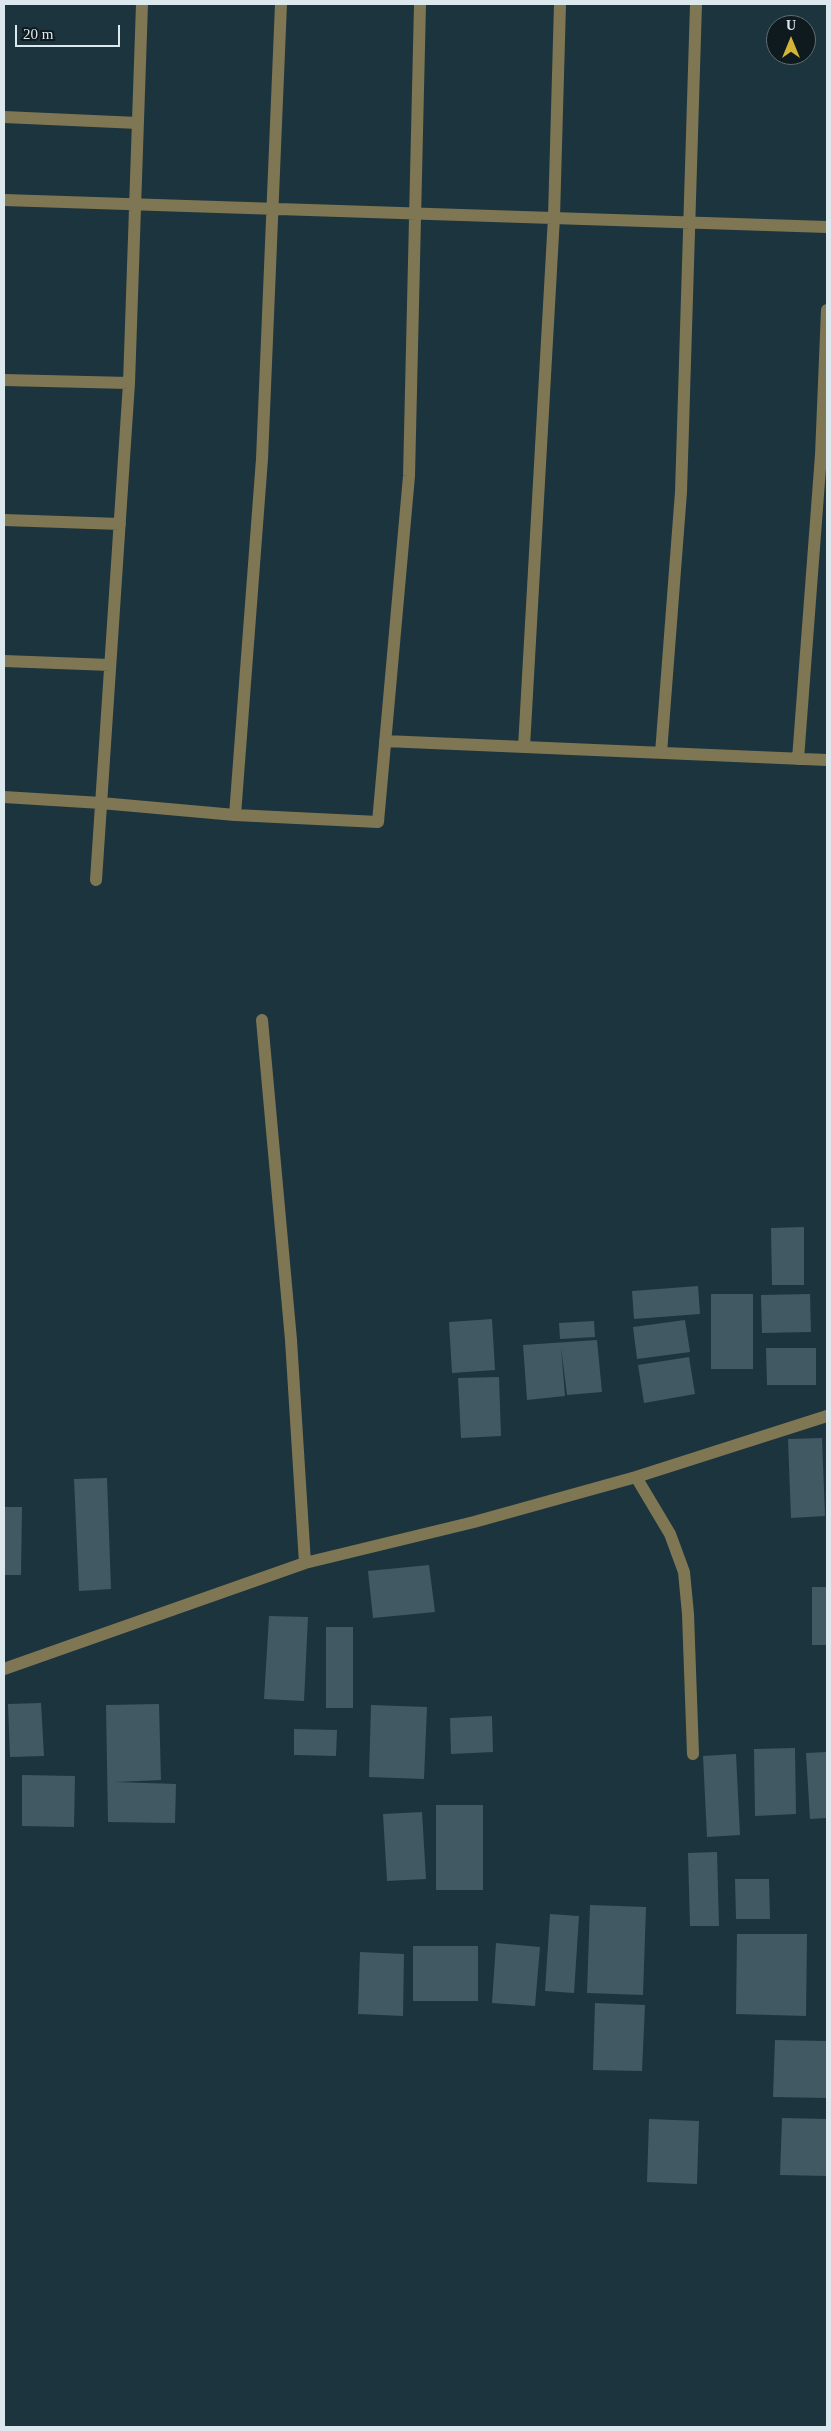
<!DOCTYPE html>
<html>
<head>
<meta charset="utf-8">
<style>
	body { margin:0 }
	#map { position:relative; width:831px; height:2431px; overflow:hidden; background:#1c343d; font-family:Georgia,serif }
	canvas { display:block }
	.frame { position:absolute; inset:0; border:5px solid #dbe9ef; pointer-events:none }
	.north { position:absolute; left:766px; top:15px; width:50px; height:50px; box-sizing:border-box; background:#0f1a1e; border:1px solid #616d72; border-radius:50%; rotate:0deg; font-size:14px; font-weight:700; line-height:20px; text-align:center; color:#dbe9ef }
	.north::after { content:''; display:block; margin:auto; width:18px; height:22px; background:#d5b535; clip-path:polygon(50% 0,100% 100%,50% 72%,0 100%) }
	.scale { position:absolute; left:15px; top:25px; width:105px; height:22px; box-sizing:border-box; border:2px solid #dbe9ef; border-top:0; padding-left:6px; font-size:15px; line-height:18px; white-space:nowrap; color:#dbe9ef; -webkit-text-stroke:4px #0f1a1e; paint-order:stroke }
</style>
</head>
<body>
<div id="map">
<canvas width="831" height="2431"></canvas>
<div class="frame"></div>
<div class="north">U</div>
<div class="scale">20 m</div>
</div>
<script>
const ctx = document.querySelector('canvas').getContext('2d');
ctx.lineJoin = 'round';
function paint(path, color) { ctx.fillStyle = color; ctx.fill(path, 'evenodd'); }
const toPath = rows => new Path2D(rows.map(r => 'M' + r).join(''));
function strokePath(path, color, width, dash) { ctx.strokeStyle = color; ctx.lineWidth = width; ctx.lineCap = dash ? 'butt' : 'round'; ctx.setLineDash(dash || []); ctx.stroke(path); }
paint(toPath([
	[804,1227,804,1285,772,1285,771,1228],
	[698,1286,700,1314,634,1319,632,1291],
	[711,1294,753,1294,753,1369,711,1369],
	[810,1294,811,1332,762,1333,761,1295],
	[492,1319,495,1370,452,1373,449,1322],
	[685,1320,690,1352,637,1359,633,1327],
	[594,1321,595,1337,560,1339,559,1323],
	[597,1340,602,1392,567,1395,561,1347,565,1396,527,1400,523,1345],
	[766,1348,816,1348,816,1385,767,1385],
	[689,1357,695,1394,644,1403,638,1365],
	[499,1377,501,1436,461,1438,458,1378],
	[822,1438,825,1516,791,1518,788,1439],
	[107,1478,111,1589,79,1591,74,1479],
	[4,1507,22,1507,21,1575,4,1575],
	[429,1565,435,1612,373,1618,368,1571],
	[812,1587,827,1587,827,1645,812,1645],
	[269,1616,308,1617,304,1701,264,1699],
	[326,1627,353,1627,353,1708,326,1708],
	[41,1703,44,1756,10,1757,8,1704],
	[159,1704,161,1780,116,1782,176,1784,175,1823,108,1822,106,1705],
	[371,1705,427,1707,424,1779,369,1777],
	[492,1716,493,1752,451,1754,450,1718],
	[294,1729,337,1730,336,1756,294,1755],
	[795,1748,796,1814,755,1816,754,1749],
	[827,1752,827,1818,810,1819,806,1753],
	[736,1754,740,1835,707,1837,703,1756],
	[22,1775,75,1776,74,1827,22,1826],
	[436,1805,483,1805,483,1890,436,1890],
	[422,1812,426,1879,387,1881,383,1814],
	[717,1852,719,1926,690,1926,688,1853],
	[735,1879,769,1879,770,1919,736,1919],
	[590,1905,646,1907,643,1995,587,1993],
	[550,1914,579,1916,574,1993,545,1991],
	[737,1934,807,1934,806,2016,736,2014],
	[496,1943,540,1947,535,2006,492,2003],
	[413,1946,478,1946,478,2001,413,2001],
	[360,1952,404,1954,403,2016,358,2014],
	[595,2003,645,2005,642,2071,593,2070],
	[775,2040,827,2041,827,2098,773,2097],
	[782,2118,827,2119,827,2176,780,2175],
	[649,2119,699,2121,697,2184,647,2182]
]), '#405963');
strokePath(toPath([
	[4,117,138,123],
	[4,200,827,227],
	[4,380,129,383],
	[4,520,120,524],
	[4,661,110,665],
	[385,741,827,760],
	[524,747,554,217,560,4],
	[661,753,681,492,696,4],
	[798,759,821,455,827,310],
	[4,797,101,803,235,815,378,822,409,476,420,4],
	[235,815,262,459,281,4],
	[96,880,129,383,142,4],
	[262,1020,291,1340,305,1563],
	[636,1477,670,1534,684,1572,688,1614,693,1754],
	[4,1669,305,1563,474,1522,636,1477,827,1416]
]), '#7f7653', 12);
</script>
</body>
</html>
